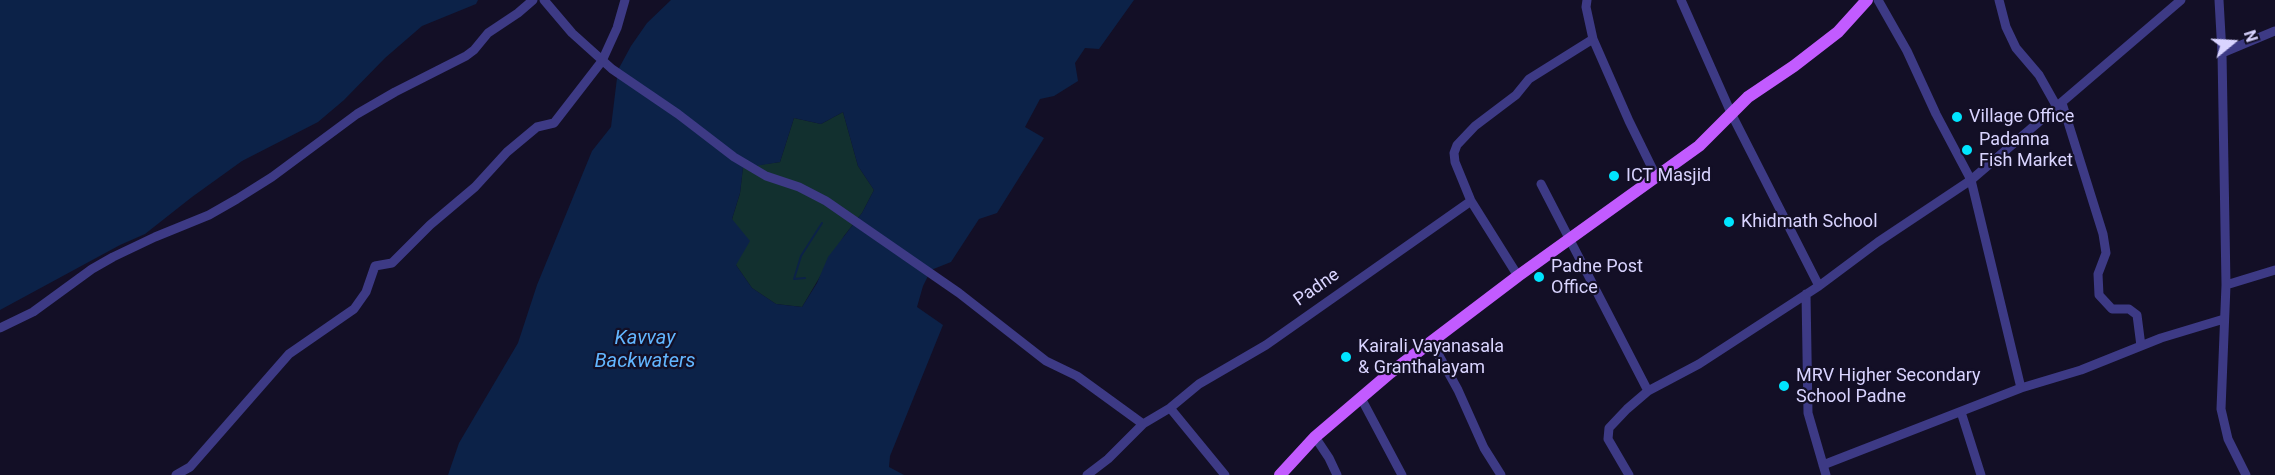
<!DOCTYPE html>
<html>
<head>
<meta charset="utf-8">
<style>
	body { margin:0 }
	#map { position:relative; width:2275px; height:475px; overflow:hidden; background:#130f26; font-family:Roboto,sans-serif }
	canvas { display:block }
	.north { position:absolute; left:2203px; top:12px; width:60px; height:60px; -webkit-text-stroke:4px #130f26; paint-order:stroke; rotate:72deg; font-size:16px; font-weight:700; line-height:24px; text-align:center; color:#d9d4ff }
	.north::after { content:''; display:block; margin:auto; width:21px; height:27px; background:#d9d4ff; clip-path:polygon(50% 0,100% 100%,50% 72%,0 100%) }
</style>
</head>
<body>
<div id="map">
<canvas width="2275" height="475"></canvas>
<div class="north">N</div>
</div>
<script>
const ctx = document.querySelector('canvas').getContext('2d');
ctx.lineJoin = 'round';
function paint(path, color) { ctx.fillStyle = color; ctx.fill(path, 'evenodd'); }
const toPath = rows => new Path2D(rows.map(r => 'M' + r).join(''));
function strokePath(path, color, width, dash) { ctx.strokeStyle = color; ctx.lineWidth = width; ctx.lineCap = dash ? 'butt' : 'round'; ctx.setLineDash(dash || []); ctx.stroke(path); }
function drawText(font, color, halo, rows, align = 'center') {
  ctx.font = font + ' Roboto,sans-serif'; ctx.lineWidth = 4.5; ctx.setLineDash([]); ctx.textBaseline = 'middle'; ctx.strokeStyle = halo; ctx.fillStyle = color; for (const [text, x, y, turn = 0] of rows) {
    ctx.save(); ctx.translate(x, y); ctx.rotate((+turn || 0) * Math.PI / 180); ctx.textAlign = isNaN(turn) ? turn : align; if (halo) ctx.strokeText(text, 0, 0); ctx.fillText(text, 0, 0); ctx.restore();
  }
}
paint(toPath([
	[843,112,858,166,874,190,862,213,844,236,802,307,776,304,752,288,736,265,732,219,740,193,743,167,780,162,794,118,821,124]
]), '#12302f');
paint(toPath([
	[0,0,478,0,476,4,422,26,385,58,344,100,318,122,242,161,192,197,145,234,120,245,0,310],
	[671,0,1134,0,1099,49,1085,48,1075,63,1078,81,1054,96,1040,99,1025,127,1044,138,997,213,979,219,951,262,931,270,923,286,917,307,943,325,890,456,889,467,904,475,448,475,459,443,518,343,537,285,592,151,611,127,618,70,631,46,647,23],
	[843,112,858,166,874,190,862,213,828,257,817,283,802,307,776,304,752,288,736,265,750,241,732,219,740,193,743,168,780,162,794,118,821,124]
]), '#0c2248');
strokePath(toPath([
	[805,278,794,279,801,256,822,223]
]), '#0c2248', 2);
strokePath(toPath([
	[544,0,572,33,612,69,678,114,734,157,766,176,799,187,826,201,959,293,1046,361,1077,376,1143,424,1170,408,1199,384,1266,345,1471,201,1455,162,1454,153,1457,145,1475,126,1516,95,1529,79,1593,39,1586,7,1587,0],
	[1681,0,1732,115,1819,286],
	[1878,0,1907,51,1936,114,1971,180,2021,388],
	[1999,0,2006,27,2016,48,2039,75,2057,107],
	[2219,0,2222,53,2226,285,2221,409,2228,439,2246,475],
	[1593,39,1629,121,1657,178],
	[2222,53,2275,31],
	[2062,103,2103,234,2106,253,2098,274,2099,295,2112,309,2129,309,2137,315,2141,346],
	[1541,184,1648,391],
	[1471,201,1518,276],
	[2226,285,2275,270],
	[1806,294,1808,413,1826,475],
	[0,328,33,312,92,269,113,257,155,237,209,215,237,199,272,177,357,114,395,92,466,56,474,50,488,33,518,13,533,0],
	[1432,343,1458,390,1484,448,1501,475],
	[1361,398,1402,475],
	[1170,408,1225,475],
	[1961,412,1981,475],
	[1315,437,1329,458,1337,475],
	[1823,465,2021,388,2081,370,2161,338,2224,319],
	[176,475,190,467,289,354,354,309,366,292,375,266,392,263,430,225,475,187,507,152,537,127,554,123,602,61,617,28,625,0],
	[1087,475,1108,459,1143,424],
	[1629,475,1608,439,1609,428,1627,409,1648,391,1699,364,1819,286,1878,242,1971,180,2181,0]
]), '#3d3a85', 9);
strokePath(toPath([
	[1280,475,1315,437,1390,373,1518,276,1699,146,1748,97,1794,66,1838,32,1867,0]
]), '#c25bff', 12);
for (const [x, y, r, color] of [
	[1957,117,6,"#00e5ff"],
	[1967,150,6,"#00e5ff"],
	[1614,176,6,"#00e5ff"],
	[1729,222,6,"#00e5ff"],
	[1539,277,6,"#00e5ff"],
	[1346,357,6,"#00e5ff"],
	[1784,386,6,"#00e5ff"]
]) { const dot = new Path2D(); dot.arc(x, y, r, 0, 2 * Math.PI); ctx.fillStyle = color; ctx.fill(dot); strokePath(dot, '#130f26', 2); }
drawText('18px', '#d9d4ff', '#130f26', [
	["Village Office",1969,117],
	["Padanna",1979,140],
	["Fish Market",1979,161],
	["ICT Masjid",1626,176],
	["Khidmath School",1741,222],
	["Padne Post",1551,267],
	["Office",1551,288],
	["Kairali Vayanasala",1358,347],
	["& Granthalayam",1358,368],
	["MRV Higher Secondary",1796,376],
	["School Padne",1796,397]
], 'left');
drawText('18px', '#d9d4ff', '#130f26', [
	["Padne",1317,288,-35]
]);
drawText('italic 20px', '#62b6ff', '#130f26', [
	["Kavvay",645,339],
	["Backwaters",645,362]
]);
</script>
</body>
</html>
